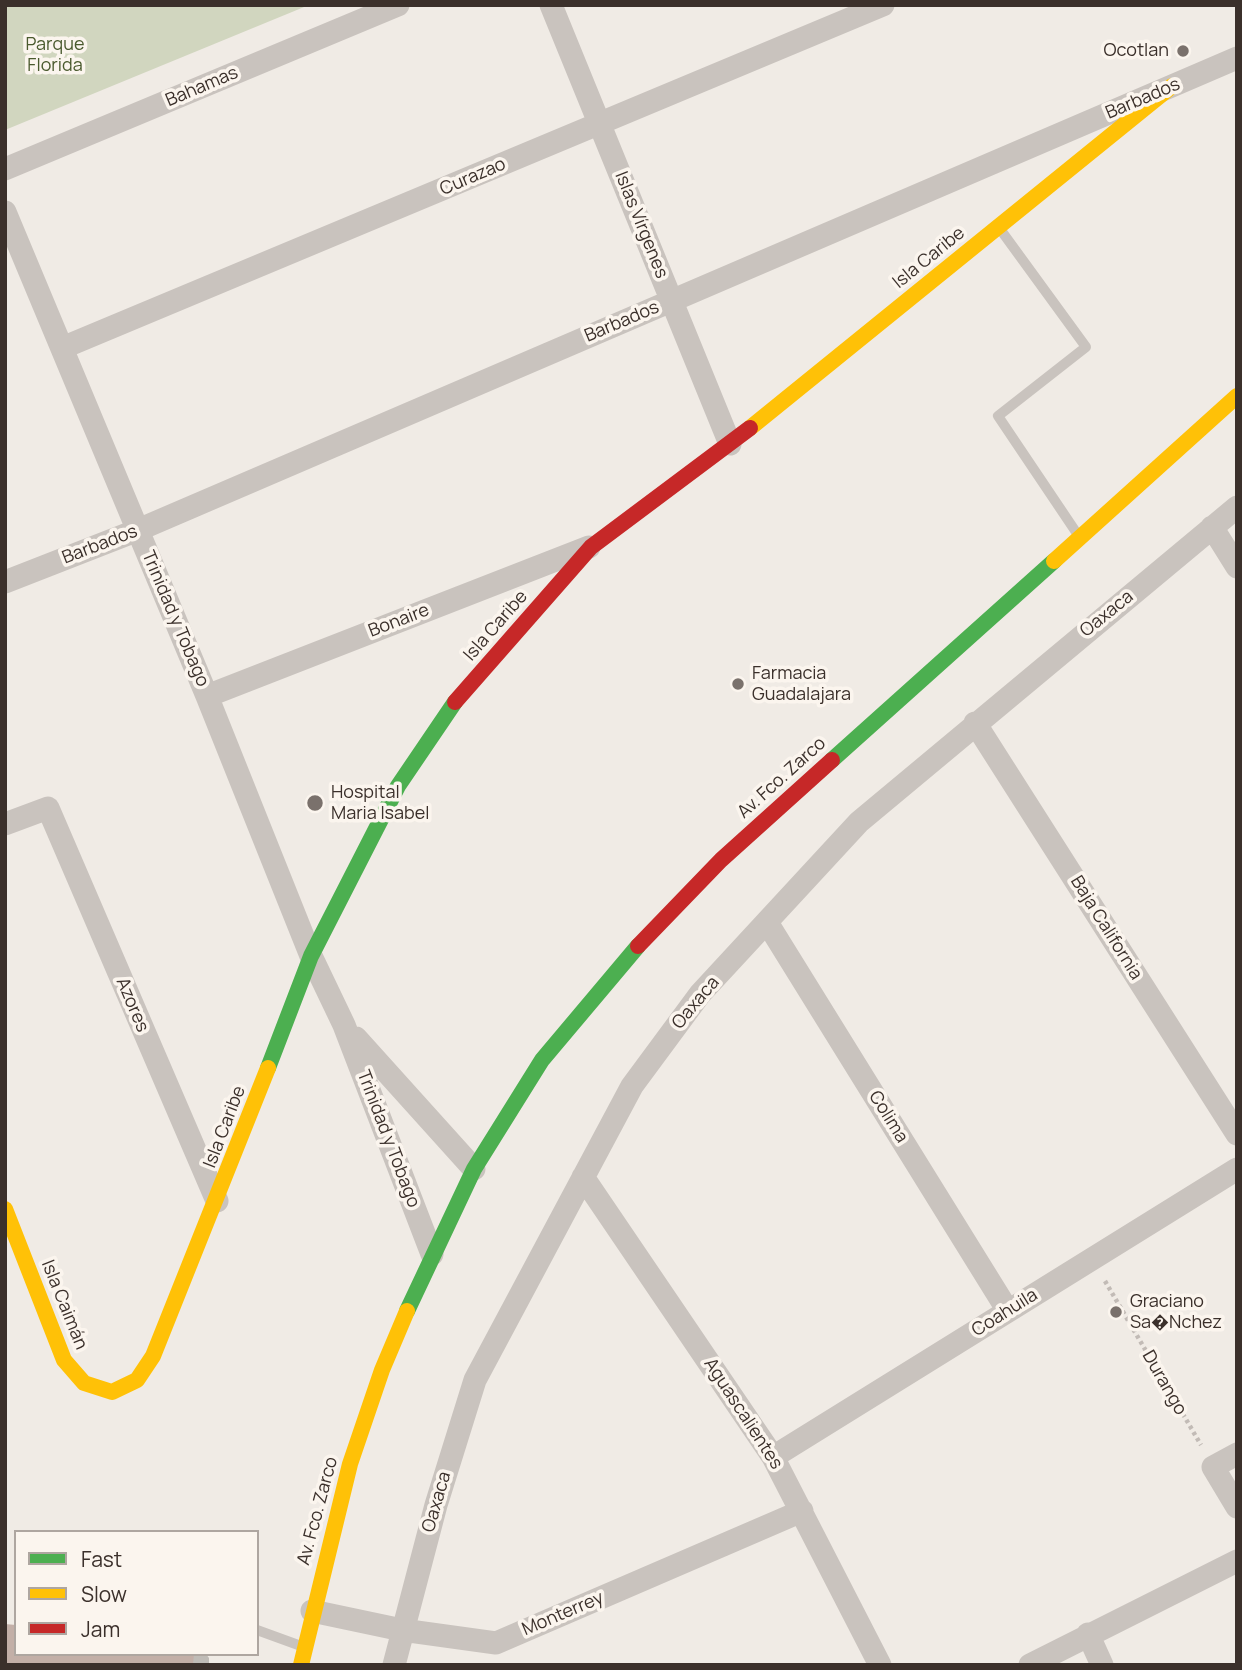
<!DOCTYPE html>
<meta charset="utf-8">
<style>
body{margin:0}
#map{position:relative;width:1242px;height:1670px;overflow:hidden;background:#f0ebe5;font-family:Manrope,sans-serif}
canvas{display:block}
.frame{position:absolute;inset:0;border:7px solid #3b302b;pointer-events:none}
.legend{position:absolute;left:14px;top:1530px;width:245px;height:126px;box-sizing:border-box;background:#fbf5ee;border:2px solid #aea6a0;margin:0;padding:9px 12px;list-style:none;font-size:21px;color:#3b302b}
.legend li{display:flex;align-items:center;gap:14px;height:35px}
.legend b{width:35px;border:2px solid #aea6a0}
</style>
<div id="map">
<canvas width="1242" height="1670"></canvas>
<div class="frame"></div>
<ul class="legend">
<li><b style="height:9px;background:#4caf50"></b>Fast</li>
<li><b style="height:9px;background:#ffc107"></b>Slow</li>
<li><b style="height:9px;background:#c62828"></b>Jam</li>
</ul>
</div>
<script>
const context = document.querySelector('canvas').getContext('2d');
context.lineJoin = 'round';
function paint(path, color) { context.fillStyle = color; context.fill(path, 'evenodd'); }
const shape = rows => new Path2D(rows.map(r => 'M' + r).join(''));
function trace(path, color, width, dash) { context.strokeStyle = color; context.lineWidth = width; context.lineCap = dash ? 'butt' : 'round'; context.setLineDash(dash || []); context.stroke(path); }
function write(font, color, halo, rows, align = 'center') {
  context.font = font + ' Manrope,sans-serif'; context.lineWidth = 7; context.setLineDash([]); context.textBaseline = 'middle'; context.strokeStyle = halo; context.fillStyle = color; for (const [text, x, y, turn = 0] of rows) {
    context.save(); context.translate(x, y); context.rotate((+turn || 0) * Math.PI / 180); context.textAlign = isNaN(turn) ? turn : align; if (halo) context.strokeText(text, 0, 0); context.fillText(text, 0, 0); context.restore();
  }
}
const green = shape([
 [5,5,309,5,5,130]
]);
const shadow = shape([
 [16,1654,206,1654,209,1658,209,1665,5,1665]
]);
const building = shape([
 [5,1624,16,1625,16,1654,194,1654,193,1665,5,1665]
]);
const path = shape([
 [1105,1281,1201,1445]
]);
const lane = shape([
 [1000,229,1086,347,998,416,1078,535],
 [257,1630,301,1646]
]);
const street = shape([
 [551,5,730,444],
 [5,169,398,5],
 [5,212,207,696,311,956,344,1025,432,1254],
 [62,348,883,5],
 [1212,527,1237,567],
 [5,582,138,530,1237,58],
 [207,696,589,547],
 [975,723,1237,1134],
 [5,824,48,808,217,1201],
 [768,924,1008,1311],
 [356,1038,474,1169],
 [583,1177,773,1457,880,1665],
 [1237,1454,1213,1467,1237,1507],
 [773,1457,1237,1169],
 [312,1611,402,1630,496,1643,802,1511],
 [1088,1634,1102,1665],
 [394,1665,436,1505,475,1380,632,1086,700,994,859,822,1237,507],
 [1030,1665,1237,1561]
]);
const fast = shape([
 [832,760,1054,561],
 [268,1068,311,956,398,786,455,702],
 [407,1311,474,1169,542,1060,638,946]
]);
const slow = shape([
 [750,428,1172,86],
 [1054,561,1237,396],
 [5,1209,64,1360,84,1383,112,1392,137,1380,153,1356,268,1068],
 [301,1665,350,1464,382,1370,407,1311]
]);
const jam = shape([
 [455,702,591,547,750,428],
 [638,946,721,860,832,760]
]);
const markers = [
 [1183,51,7,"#7a716c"],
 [738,684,7,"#7a716c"],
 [315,803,9,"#7a716c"],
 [1116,1312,7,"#7a716c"]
];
const parkNames = [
 ["Parque",55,45],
 ["Florida",55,66]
];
const poiNames = [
 ["Ocotlan",1169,51,"right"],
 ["Farmacia",752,674],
 ["Guadalajara",752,695],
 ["Hospital",331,793],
 ["Maria Isabel",331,814],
 ["Graciano",1130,1302],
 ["Sa�Nchez",1130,1323]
];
const streetNames = [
 ["Bahamas",202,87,-23],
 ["Barbados",1143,99,-23],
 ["Curazao",473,177,-23],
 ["Islas Vírgenes",641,225,68],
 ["Isla Caribe",929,258,-39],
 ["Barbados",622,322,-23],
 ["Barbados",100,545,-21],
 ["Oaxaca",1107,614,-39],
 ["Trinidad y Tobago",175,619,67],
 ["Bonaire",399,621,-21],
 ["Isla Caribe",496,626,-49],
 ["Av. Fco. Zarco",782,778,-42],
 ["Baja California",1106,928,58],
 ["Oaxaca",696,1003,-50],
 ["Azores",132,1005,67],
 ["Colima",888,1117,58],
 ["Isla Caribe",225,1127,-69],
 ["Trinidad y Tobago",388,1139,69],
 ["Isla Caimán",64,1305,68],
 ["Coahuila",1005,1313,-32],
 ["Durango",1164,1383,60],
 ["Aguascalientes",743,1414,57],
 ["Oaxaca",437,1502,-74],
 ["Av. Fco. Zarco",318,1511,-75],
 ["Monterrey",563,1614,-23]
];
paint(green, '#d1d6bf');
paint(shadow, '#0003');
paint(building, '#c3afa7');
trace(path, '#c2bbb6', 4.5, [3.5, 3.5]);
trace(lane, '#c9c3be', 10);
trace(street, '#c9c3be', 23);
trace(fast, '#4caf50', 16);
trace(slow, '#ffc107', 16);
trace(jam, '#c62828', 16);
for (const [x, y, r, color] of markers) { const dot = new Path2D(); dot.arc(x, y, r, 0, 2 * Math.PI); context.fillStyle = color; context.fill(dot); trace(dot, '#fbf5ee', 2.5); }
write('18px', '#4a5a2e', '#fbf5ee', parkNames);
write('18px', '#3b302b', '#fbf5ee', poiNames, 'left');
write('18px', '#3b302b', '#fbf5ee', streetNames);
</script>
